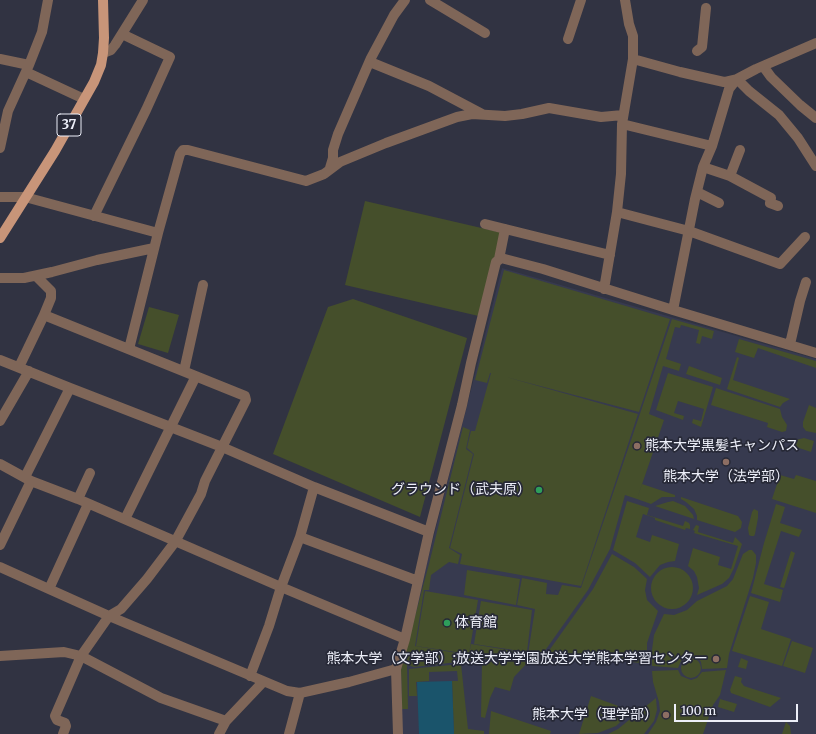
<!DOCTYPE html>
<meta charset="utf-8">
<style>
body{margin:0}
#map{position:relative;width:816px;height:734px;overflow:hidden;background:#313342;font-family:Merriweather,serif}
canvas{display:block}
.scale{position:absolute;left:674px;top:704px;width:124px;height:18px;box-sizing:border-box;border:2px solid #edeff9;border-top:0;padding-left:5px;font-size:12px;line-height:14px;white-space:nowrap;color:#edeff9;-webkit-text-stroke:3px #272937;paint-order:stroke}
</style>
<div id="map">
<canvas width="816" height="734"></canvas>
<div class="scale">100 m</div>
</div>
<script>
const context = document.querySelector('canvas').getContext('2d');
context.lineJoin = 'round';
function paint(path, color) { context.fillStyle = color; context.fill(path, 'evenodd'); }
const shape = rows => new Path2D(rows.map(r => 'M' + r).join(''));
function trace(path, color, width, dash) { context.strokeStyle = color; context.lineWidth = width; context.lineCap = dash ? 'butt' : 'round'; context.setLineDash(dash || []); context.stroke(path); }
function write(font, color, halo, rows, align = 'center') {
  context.font = font + ' Merriweather,"Noto Sans JP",serif'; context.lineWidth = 3.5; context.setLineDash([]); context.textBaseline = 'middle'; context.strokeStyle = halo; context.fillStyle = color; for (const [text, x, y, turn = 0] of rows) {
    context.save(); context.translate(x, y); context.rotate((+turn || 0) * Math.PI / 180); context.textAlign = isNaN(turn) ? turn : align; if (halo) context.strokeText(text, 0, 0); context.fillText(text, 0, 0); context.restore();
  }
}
const built = shape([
 [502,268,816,359,816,734,402,734,400,669]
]);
const green = shape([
 [365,201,503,233,483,317,345,285],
 [504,270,670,319,639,412,506,377,638,414,581,586,460,564,462,554,450,548,474,454,467,448,469,439,471,431,475,431,491,373,490,373,487,383,475,380],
 [353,299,467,338,420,517,273,454,328,307],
 [149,307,179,315,168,353,138,344],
 [672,319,714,331,712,339,702,336,700,344,696,343,699,330,681,325,680,328,675,327,666,359,681,364,679,371,663,366,649,414,664,420,637,499,625,495,610,549,588,590,544,652,528,654,535,609,517,605,522,578,547,583,546,594,558,595,562,585,581,588],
 [739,339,816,361,816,368,758,348,754,358,735,352],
 [737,357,739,358,733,380,790,399,783,403,780,407,727,389],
 [689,366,722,378,720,385,686,374],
 [668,373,713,387,701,427,692,423,693,419,701,421,704,409,678,401,674,413,684,416,683,420,656,410],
 [716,388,780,409,782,417,787,425,786,431,782,432,767,427,768,423,711,405],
 [809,405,816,408,816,433,806,431,803,427,803,422],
 [463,427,470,430,466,449,473,454,449,548,460,555,458,564,449,562,431,575,429,590,424,590,415,646,469,655,471,644,527,653,527,654,414,667,407,665,408,709,402,709,401,669,429,564],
 [804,438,814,441,811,452,793,446,796,440],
 [780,475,794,479,796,475,816,481,816,513,772,499],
 [642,484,675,495,675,497,662,497,651,504,637,499],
 [681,497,738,516,742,522,741,528,735,532,697,520,697,516,694,509,686,502,681,499],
 [627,501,649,508,647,515,683,526,685,521,689,523,690,525,690,529,686,528,685,530,655,520,655,518,643,514,636,537,650,542,652,535,679,544,675,561,668,562,660,565,650,577,635,563,613,550],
 [673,501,685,506,693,515,694,519,655,506,668,502],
 [776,504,785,507,780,523,802,530,799,537,781,531,764,584,783,590,780,602,751,593,764,543],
 [754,509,758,511,758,518,755,534,754,536,751,536,749,535,748,528,752,512],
 [696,525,699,526,698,532,733,543,735,537,742,544,734,568,729,578,722,584,697,595,699,588,697,577,694,571,688,566,693,548,720,557,718,565,731,569,738,546,694,533,695,531,693,530],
 [749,550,752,550,756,555,756,563,753,578,729,654,727,668,702,669,701,662,699,659,694,656,689,656,682,659,678,668,652,666,652,650,654,635,664,614,674,615,687,610,697,601,727,586,733,579,743,554],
 [791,551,795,553,784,588,780,587],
 [612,554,634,567,647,579,645,590,647,600,658,611,647,643,647,664,565,653,548,652,593,589],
 '651 588a21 21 0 1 1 42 0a21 21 0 1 1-42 0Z',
 [467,570,520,579,516,605,464,595],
 [425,591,478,600,469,654,416,646],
 [750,596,769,602,761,629,791,639,782,666,732,651],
 [481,601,532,610,527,652,474,644],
 [792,641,813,648,805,673,783,666],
 [544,657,530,660,514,677,510,691,495,687,490,698,485,718,481,717,482,662],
 [741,658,748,661,746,669,738,667],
 '681 668a10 10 0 1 1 20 0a10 10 0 1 1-20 0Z',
 [461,664,468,729,484,731,484,734,454,734,452,681,458,681,457,671,429,672,429,681,416,682,417,696,409,696,409,669],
 [678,670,681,676,691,680,697,678,702,672,726,670,720,695,713,705,703,734,648,734,656,722,660,711,659,702,653,682,652,671],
 [735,676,742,678,741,682,744,686,781,698,770,707,731,693,730,690],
 [591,696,632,711,616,726,598,733,579,734],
 [656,698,657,710,654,721,644,734,608,734,618,729],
 [720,699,737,704,734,712,718,707],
 [491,711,551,731,550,734,489,734],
 [786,722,790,726,791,734,782,734]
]);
const water = shape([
 [452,681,454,734,419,734,417,682]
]);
const minor = shape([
 [430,0,485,33],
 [568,39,581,0],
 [697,51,702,47,706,8],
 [103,53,111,50,115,45,143,0],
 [0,59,29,65],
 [633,59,680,72,724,82,737,79,756,69,816,43],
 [370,62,429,86,482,114],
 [763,66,771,77,800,105,816,118],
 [26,72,84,99],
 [737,79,749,91,779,115,798,138,816,166],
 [622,124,712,146],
 [0,148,8,111,29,65,42,32,48,0],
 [703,167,730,176,771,198,770,203,778,206],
 [330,168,333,158,333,150,338,134,371,58,394,15,405,0],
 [730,176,740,150],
 [697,192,719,203],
 [0,197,25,197,158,233],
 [617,212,689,231,780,264,805,237],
 [94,216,146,110,170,57,122,34],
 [485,224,610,255],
 [499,259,505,229],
 [0,278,24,278,52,272,97,260,154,248],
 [604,289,617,212,621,174,622,124,633,59,633,36,629,24,625,0],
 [673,310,695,199,703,167,712,146,729,89,737,79],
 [44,315,245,396,246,400,205,481,201,494,175,542,147,579,121,609,109,616,81,656,55,716,57,720,65,723,66,726,63,734],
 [790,344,800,301,806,282],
 [129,349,158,233,180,154,183,150,188,150,306,181,324,174,340,162,386,143,457,117,472,114,505,116,522,114,549,108,601,117,623,115],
 [0,360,70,388,222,447,314,487,429,532],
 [19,367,44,315,51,298,51,291,36,276],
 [184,371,203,285],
 [0,421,29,371],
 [0,464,31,481,78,499,281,587,405,639],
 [25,477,70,388],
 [78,499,90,473],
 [125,519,196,376],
 [300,537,418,581],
 [0,545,31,481],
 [0,567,109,616,287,691,300,693,349,682,396,669],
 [49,589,88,504],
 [0,656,64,652,81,656,161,698,226,721],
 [250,676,269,626,281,587,300,537,314,487],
 [219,734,226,721,263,682],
 [289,734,300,693],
 [398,734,396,669,405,639,429,532,462,405,471,363,496,262,501,258,543,269,673,310,816,353]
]);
const major = shape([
 [0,238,55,151,94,82,101,65,103,53,104,38,103,0]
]);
const markers = [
 [637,446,4,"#8d6e63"],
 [726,462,4,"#8d6e63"],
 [539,490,4,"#2e9e5b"],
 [447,623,4,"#2e9e5b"],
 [716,659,4,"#8d6e63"],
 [666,715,4,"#8d6e63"]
];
const shields = [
 [69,125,24]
];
const shieldNames = [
 ["37",69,125]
];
const poiNames = [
 ["熊本大学黒髪キャンパス",645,446,"left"],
 ["熊本大学（法学部）",726,477,"center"],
 ["グラウンド（武夫原）",531,490],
 ["体育館",455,623,"left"],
 ["熊本大学（文学部）;放送大学学園放送大学熊本学習センター",708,659],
 ["熊本大学（理学部）",658,715]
];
paint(built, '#373a4f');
paint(green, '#454f2b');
paint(water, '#1a546b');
trace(minor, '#7f6658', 10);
trace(major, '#c89579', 10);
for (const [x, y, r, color] of markers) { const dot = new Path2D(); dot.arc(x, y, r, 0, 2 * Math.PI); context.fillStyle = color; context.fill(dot); trace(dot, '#272937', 1.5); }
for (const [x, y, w] of shields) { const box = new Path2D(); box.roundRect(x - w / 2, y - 11, w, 22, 3); context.fillStyle = '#272937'; context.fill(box); trace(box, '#edeff9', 1); }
write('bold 13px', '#edeff9', null, shieldNames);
write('14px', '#edeff9', '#272937', poiNames, 'right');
</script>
